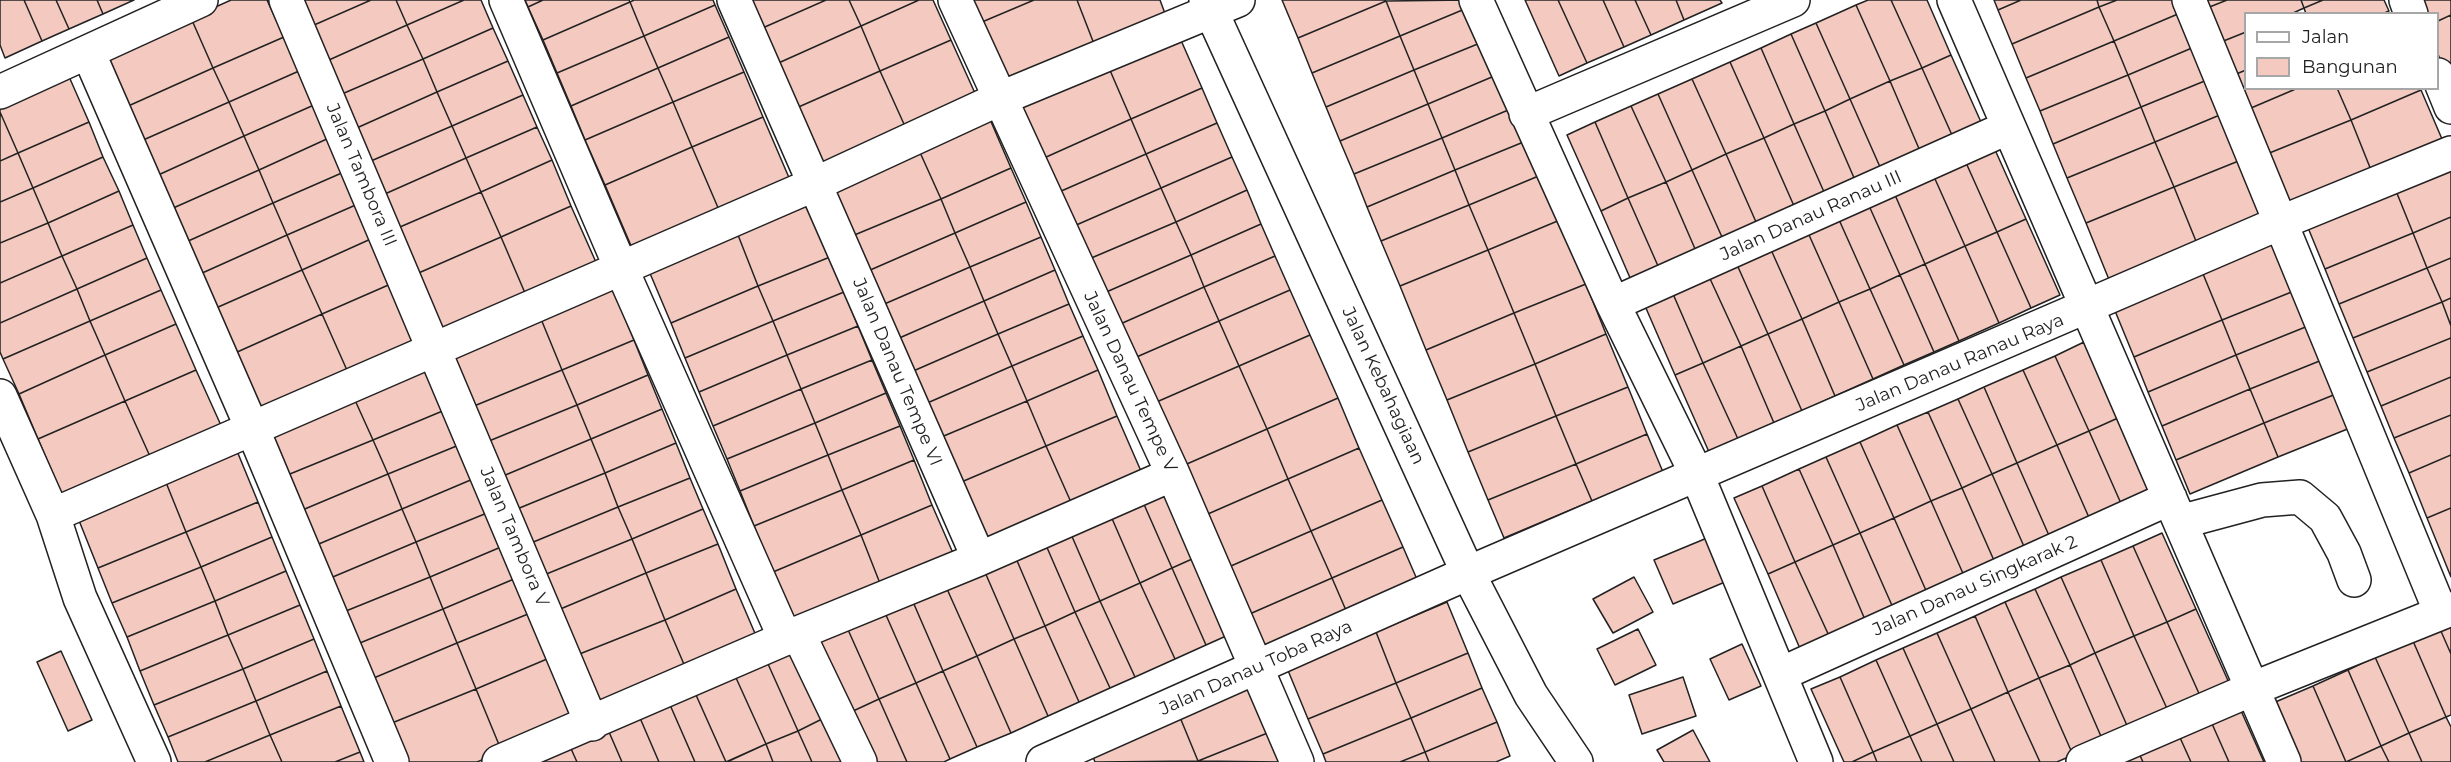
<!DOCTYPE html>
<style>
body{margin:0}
#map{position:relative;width:2451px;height:762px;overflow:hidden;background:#fff;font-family:Montserrat,sans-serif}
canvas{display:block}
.legend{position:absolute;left:2244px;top:12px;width:195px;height:78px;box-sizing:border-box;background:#fff;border:2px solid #a7a7a7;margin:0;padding:8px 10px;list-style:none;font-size:18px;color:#222}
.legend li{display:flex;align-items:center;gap:12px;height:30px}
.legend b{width:30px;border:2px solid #a7a7a7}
</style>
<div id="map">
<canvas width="2451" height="762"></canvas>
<ul class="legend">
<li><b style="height:8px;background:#fff"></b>Jalan</li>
<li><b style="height:16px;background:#f3c9c0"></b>Bangunan</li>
</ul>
</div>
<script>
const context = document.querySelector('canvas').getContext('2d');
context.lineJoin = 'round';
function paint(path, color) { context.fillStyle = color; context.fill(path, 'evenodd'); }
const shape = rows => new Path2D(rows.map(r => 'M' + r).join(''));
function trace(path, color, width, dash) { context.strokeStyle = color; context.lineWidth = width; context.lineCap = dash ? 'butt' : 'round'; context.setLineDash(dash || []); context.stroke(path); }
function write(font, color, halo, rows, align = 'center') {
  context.font = font + ' Montserrat,sans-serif'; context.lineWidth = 4.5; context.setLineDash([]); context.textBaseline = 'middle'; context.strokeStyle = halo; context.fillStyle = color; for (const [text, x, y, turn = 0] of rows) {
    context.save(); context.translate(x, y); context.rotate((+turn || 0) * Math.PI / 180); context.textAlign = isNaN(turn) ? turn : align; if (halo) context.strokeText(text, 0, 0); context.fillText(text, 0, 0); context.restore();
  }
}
const building = shape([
 [0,0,24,0,42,41,5,58,0,45,0,0],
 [24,0,56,0,69,29,42,41,24,0],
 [56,0,97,0,103,14,69,29,56,0],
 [97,0,134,0,103,14,97,0],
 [231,0,267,0,284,37,213,68,191,18,231,0],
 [292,0,371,0,305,29,292,0],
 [371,0,396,0,407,25,320,64,305,29,371,0],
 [396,0,464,0,407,25,396,0],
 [464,0,481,0,493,28,423,59,407,25,464,0],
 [525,0,543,0,528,7,525,0],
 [543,0,629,0,630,2,543,40,528,7,543,0],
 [634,0,713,0,715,5,644,36,630,2,634,0],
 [745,0,826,0,758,30,745,0],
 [826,0,849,0,861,26,774,65,758,30,826,0],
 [849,0,919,0,861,26,849,0],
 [919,0,933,0,951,40,880,71,861,26,919,0],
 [973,0,1034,0,982,22,973,0],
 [1034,0,1077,0,1096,49,1008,85,982,22,1034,0],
 [1077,0,1160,0,1167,19,1096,49,1077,0],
 [1282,0,1385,0,1386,1,1298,38,1282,0],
 [1469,0,1472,6,1400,36,1386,1,1469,0],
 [1525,0,1558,0,1587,63,1559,76,1525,0],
 [1558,0,1603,0,1624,47,1587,63,1558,0],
 [1603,0,1635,0,1651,35,1624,47,1603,0],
 [1635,0,1676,0,1684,20,1651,35,1635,0],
 [1676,0,1720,0,1722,3,1684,20,1676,0],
 [1868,0,1891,0,1922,68,1890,81,1856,5,1868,0],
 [1891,0,1927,0,1951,55,1922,68,1891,0],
 [1994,0,2021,0,1998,10,1994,0],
 [2021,0,2097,0,2099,7,2012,44,1998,10,2021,0],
 [2097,0,2117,0,2099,7,2097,0],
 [2117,0,2180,0,2185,11,2114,41,2099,7,2117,0],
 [2198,0,2227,0,2202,10,2198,0],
 [2227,0,2301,0,2304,8,2291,14,2246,14,2246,32,2216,44,2202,10,2227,0],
 [2301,0,2323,0,2304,8,2301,0],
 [2323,0,2384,0,2389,11,2382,14,2306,14,2304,8,2323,0],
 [2415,0,2451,0,2451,15,2438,21,2438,14,2421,14,2415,0],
 [1386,1,1400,36,1312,73,1298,38,1386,1],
 [630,2,644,36,557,73,543,40,630,2],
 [715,5,729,37,658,68,644,36,715,5],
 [1856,5,1890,81,1850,99,1816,23,1856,5],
 [1472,6,1485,41,1414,70,1400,36,1472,6],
 [2099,7,2114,41,2026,78,2012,44,2099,7],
 [2185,11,2199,45,2128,75,2114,41,2185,11],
 [2451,15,2451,69,2444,71,2438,54,2438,21,2451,15],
 [191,18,213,68,126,107,104,56,191,18],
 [1816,23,1850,99,1825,111,1791,34,1816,23],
 [407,25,423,59,335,97,320,64,407,25],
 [861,26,880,71,794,109,774,65,861,26],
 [493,28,508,61,437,92,423,59,493,28],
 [2246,32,2246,70,2229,77,2216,44,2246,32],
 [1791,34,1825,111,1794,124,1761,48,1791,34],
 [644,36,658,68,571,106,557,73,644,36],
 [1400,36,1414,70,1326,107,1312,73,1400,36],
 [284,37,299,71,229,102,213,68,284,37],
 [729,37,744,72,673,102,658,68,729,37],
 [1180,38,1202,88,1131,119,1109,68,1180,38],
 [951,40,979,102,908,133,880,71,951,40],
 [1485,41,1499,74,1428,104,1414,70,1485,41],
 [2114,41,2128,75,2040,111,2026,78,2114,41],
 [2199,45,2212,78,2141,107,2128,75,2199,45],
 [1761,48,1794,124,1764,138,1730,62,1761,48],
 [1951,55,1985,131,1956,144,1922,68,1951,55],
 [423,59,437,92,350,131,335,97,423,59],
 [508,61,523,95,452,126,437,92,508,61],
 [1730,62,1764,138,1726,154,1692,79,1730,62],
 [213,68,229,102,141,141,126,107,213,68],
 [658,68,673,102,585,140,571,106,658,68],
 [1109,68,1131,119,1044,158,1022,107,1109,68],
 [1922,68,1956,144,1923,158,1890,81,1922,68],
 [1414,70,1428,104,1340,141,1326,107,1414,70],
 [2246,70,2246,88,2298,88,2244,111,2229,77,2246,70],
 [299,71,314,105,244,136,229,102,299,71],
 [880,71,908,133,821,172,794,109,880,71],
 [67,72,89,122,18,153,0,112,0,101,67,72],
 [744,72,763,117,692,147,673,102,744,72],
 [1499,74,1513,108,1442,138,1428,104,1499,74],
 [2128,75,2141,107,2053,144,2040,111,2128,75],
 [2212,78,2227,112,2155,142,2141,107,2212,78],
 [1692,79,1726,154,1692,170,1658,94,1692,79],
 [1890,81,1923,158,1884,176,1850,99,1890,81],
 [1202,88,1217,123,1146,154,1131,119,1202,88],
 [2298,88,2337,88,2351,120,2262,156,2244,111,2298,88],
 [2337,88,2421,88,2421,90,2351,120,2337,88],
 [2421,90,2445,146,2373,175,2351,120,2421,90],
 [437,92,452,126,364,164,350,131,437,92],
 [1658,94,1692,170,1666,182,1631,106,1658,94],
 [523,95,537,127,466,158,452,126,523,95],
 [1850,99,1884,176,1858,187,1825,111,1850,99],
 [229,102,244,136,156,176,141,141,229,102],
 [673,102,692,147,605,185,585,140,673,102],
 [1428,104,1442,138,1354,174,1340,141,1428,104],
 [314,105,329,138,259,170,244,136,314,105],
 [1631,106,1666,182,1628,198,1595,122,1631,106],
 [2141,107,2155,142,2067,178,2053,144,2141,107],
 [1513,108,1526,141,1455,170,1442,138,1513,108],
 [1825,111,1858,187,1828,201,1794,124,1825,111],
 [0,112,18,153,0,161,0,112],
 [2227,112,2246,158,2174,187,2155,142,2227,112],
 [763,117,790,180,719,210,692,147,763,117],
 [989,117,1011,168,941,199,918,148,989,117],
 [1131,119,1146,154,1059,192,1044,158,1131,119],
 [2351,120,2373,175,2285,212,2262,156,2351,120],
 [89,122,103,157,33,188,18,153,89,122],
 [1595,122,1628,198,1601,211,1567,135,1595,122],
 [1217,123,1232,157,1161,188,1146,154,1217,123],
 [1794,124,1828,201,1798,215,1764,138,1794,124],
 [452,126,466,158,378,197,364,164,452,126],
 [537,127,552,160,481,192,466,158,537,127],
 [244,136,259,170,171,209,156,176,244,136],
 [329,138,344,172,273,203,259,170,329,138],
 [1442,138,1455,170,1367,207,1354,174,1442,138],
 [1764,138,1798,215,1760,231,1726,154,1764,138],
 [1526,141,1541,175,1469,205,1455,170,1526,141],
 [2155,142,2174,187,2086,223,2067,178,2155,142],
 [1992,143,2026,219,1997,232,1963,156,1992,143],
 [692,147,719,210,632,248,605,185,692,147],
 [918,148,941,199,852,236,831,185,918,148],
 [18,153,33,188,0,202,0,161,18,153],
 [1146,154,1161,188,1074,226,1059,192,1146,154],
 [1726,154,1760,231,1726,246,1692,170,1726,154],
 [1963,156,1997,232,1965,246,1931,170,1963,156],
 [103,157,119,191,48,223,33,188,103,157],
 [1232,157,1247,190,1176,222,1161,188,1232,157],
 [2451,157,2451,217,2413,233,2392,181,2451,157],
 [466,158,481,192,393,230,378,197,466,158],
 [2246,158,2271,221,2200,251,2174,187,2246,158],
 [552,160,571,206,501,237,481,192,552,160],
 [1011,168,1026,202,955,233,941,199,1011,168],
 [259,170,273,203,186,242,171,209,259,170],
 [1455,170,1469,205,1381,241,1367,207,1455,170],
 [1692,170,1726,246,1699,258,1666,182,1692,170],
 [1931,170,1965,246,1925,264,1892,188,1931,170],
 [344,172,358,204,287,235,273,203,344,172],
 [1541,175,1560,220,1488,250,1469,205,1541,175],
 [2392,181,2413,233,2325,269,2304,218,2392,181],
 [1666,182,1699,258,1662,275,1628,198,1666,182],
 [2174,187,2200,251,2112,287,2086,223,2174,187],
 [33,188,48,223,0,243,0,202,33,188],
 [1161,188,1176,222,1089,259,1074,226,1161,188],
 [1892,188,1925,264,1900,275,1866,199,1892,188],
 [1247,190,1261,224,1191,255,1176,222,1247,190],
 [119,191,133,225,62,256,48,223,119,191],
 [481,192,501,237,414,275,393,230,481,192],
 [1628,198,1662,275,1634,287,1601,211,1628,198],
 [941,199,955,233,868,271,852,236,941,199],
 [1866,199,1900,275,1870,289,1836,213,1866,199],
 [1026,202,1041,237,970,267,955,233,1026,202],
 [273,203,287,235,200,274,186,242,273,203],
 [358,204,373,238,302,270,287,235,358,204],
 [809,205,830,257,758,286,738,235,809,205],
 [1469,205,1488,250,1400,286,1381,241,1469,205],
 [571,206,599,269,528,300,501,237,571,206],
 [1836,213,1870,289,1839,302,1805,226,1836,213],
 [2451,217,2451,258,2427,268,2413,233,2451,217],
 [2026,219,2060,295,2031,308,1997,232,2026,219],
 [1560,220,1586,284,1514,313,1488,250,1560,220],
 [1176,222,1191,255,1104,293,1089,259,1176,222],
 [48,223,62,256,0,283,0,243,48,223],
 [1261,224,1275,256,1204,287,1191,255,1261,224],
 [133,225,147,258,77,289,62,256,133,225],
 [1805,226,1839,302,1802,319,1768,243,1805,226],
 [1997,232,2031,308,1999,323,1965,246,1997,232],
 [955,233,970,267,882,305,868,271,955,233],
 [2413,233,2427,268,2339,304,2325,269,2413,233],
 [287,235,302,270,216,308,200,274,287,235],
 [738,235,758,286,671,323,649,271,738,235],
 [501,237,528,300,441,338,414,275,501,237],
 [1041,237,1055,270,984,301,970,267,1041,237],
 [373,238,393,283,322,314,302,270,373,238],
 [2272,240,2294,291,2222,320,2201,269,2272,240],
 [1768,243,1802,319,1768,334,1734,258,1768,243],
 [1965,246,1999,323,1959,341,1925,264,1965,246],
 [1488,250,1514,313,1426,350,1400,286,1488,250],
 [1191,255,1204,287,1118,325,1104,293,1191,255],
 [62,256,77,289,0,323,0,283,62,256],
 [1275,256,1290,290,1219,321,1204,287,1275,256],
 [830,257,844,292,773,321,758,286,830,257],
 [147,258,161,290,90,321,77,289,147,258],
 [1734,258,1768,334,1741,346,1706,270,1734,258],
 [2451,258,2451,298,2442,302,2427,268,2451,258],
 [1925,264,1959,341,1934,352,1900,275,1925,264],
 [970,267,984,301,897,339,882,305,970,267],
 [2427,268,2442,302,2353,338,2339,304,2427,268],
 [2201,269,2222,320,2134,357,2113,306,2201,269],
 [302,270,322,314,235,353,216,308,302,270],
 [1055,270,1069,304,998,334,984,301,1055,270],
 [1706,270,1741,346,1703,363,1670,287,1706,270],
 [1900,275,1934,352,1904,365,1870,289,1900,275],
 [393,283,421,345,350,377,322,314,393,283],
 [1586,284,1606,334,1535,364,1514,313,1586,284],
 [758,286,773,321,685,358,671,323,758,286],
 [1204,287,1219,321,1132,359,1118,325,1204,287],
 [1670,287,1703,363,1675,375,1642,299,1670,287],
 [77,289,90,321,3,359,0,352,0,323,77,289],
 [613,289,634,340,562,370,541,319,613,289],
 [1870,289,1904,365,1873,379,1839,302,1870,289],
 [161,290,176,324,105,355,90,321,161,290],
 [1290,290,1310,335,1239,366,1219,321,1290,290],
 [2294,291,2308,326,2236,355,2222,320,2294,291],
 [844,292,858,326,787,355,773,321,844,292],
 [2451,298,2451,326,2442,302,2451,298],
 [984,301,998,334,911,372,897,339,984,301],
 [1839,302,1873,379,1835,396,1802,319,1839,302],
 [2442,302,2451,326,2451,338,2367,372,2353,338,2442,302],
 [1069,304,1083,336,1012,366,998,334,1069,304],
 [1514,313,1535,364,1447,400,1426,350,1514,313],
 [322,314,350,377,263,416,235,353,322,314],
 [541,319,562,370,474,406,453,356,541,319],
 [1802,319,1835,396,1802,411,1768,334,1802,319],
 [2222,320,2236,355,2148,392,2134,357,2222,320],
 [90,321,105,355,19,394,3,359,90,321],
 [773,321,787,355,699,392,685,358,773,321],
 [1219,321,1239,366,1152,404,1132,359,1219,321],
 [176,324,196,370,125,401,105,355,176,324],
 [858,326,872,360,801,389,787,355,858,326],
 [2308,326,2322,360,2250,389,2236,355,2308,326],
 [998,334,1012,366,925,404,911,372,998,334],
 [1606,334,1628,387,1556,416,1535,364,1606,334],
 [1768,334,1802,411,1774,423,1741,346,1768,334],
 [1310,335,1338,398,1267,429,1239,366,1310,335],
 [1083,336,1098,370,1027,401,1012,366,1083,336],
 [2451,338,2451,377,2381,406,2367,372,2451,338],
 [634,340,648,375,577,405,562,370,634,340],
 [2084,342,2118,418,2089,431,2055,356,2084,342],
 [1741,346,1774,423,1738,439,1703,363,1741,346],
 [105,355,125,401,38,439,19,394,105,355],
 [787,355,801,389,713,426,699,392,787,355],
 [2236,355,2250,389,2162,426,2148,392,2236,355],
 [2055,356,2089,431,2057,445,2023,370,2055,356],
 [872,360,886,393,815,423,801,389,872,360],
 [2322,360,2336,394,2264,423,2250,389,2322,360],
 [1703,363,1738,439,1709,452,1675,375,1703,363],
 [1535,364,1556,416,1468,452,1447,400,1535,364],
 [1012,366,1027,401,939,438,925,404,1012,366],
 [1239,366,1267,429,1180,467,1152,404,1239,366],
 [429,367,445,410,373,440,354,398,429,367],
 [196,370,224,432,153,463,125,401,196,370],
 [562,370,577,405,489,441,474,406,562,370],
 [1098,370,1117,416,1046,446,1027,401,1098,370],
 [2023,370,2057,445,2017,463,1984,387,2023,370],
 [648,375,662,409,591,439,577,405,648,375],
 [2451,377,2451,415,2394,438,2381,406,2451,377],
 [1628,387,1647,434,1576,464,1556,416,1628,387],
 [1984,387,2017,463,1992,474,1958,399,1984,387],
 [801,389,815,423,727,459,713,426,801,389],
 [2250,389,2264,423,2176,460,2162,426,2250,389],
 [886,393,900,426,828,455,815,423,886,393],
 [2336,394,2350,428,2278,457,2264,423,2336,394],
 [354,398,373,440,285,476,268,433,354,398],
 [1338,398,1359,448,1288,479,1267,429,1338,398],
 [1958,399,1992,474,1962,488,1928,412,1958,399],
 [125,401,153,463,65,502,38,439,125,401],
 [1027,401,1046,446,959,483,939,438,1027,401],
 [577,405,591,439,503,476,489,441,577,405],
 [662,409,676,443,605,473,591,439,662,409],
 [445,410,459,445,388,474,373,440,445,410],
 [1928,412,1962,488,1931,501,1897,425,1928,412],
 [2451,415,2451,455,2409,473,2394,438,2451,415],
 [1117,416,1144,478,1074,509,1046,446,1117,416],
 [1556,416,1576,464,1488,500,1468,452,1556,416],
 [2118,418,2152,495,2123,508,2089,431,2118,418],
 [815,423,828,455,740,491,727,459,815,423],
 [2264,423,2278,457,2190,494,2176,460,2264,423],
 [1897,425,1931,501,1894,518,1860,442,1897,425],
 [900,426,914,460,842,490,828,455,900,426],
 [1267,429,1288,479,1201,517,1180,467,1267,429],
 [2089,431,2123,508,2091,522,2057,445,2089,431],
 [1647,434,1663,472,1592,501,1576,464,1647,434],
 [591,439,605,473,517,509,503,476,591,439],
 [373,440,388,474,300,511,285,476,373,440],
 [1860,442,1894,518,1860,533,1826,457,1860,442],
 [676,443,690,478,618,507,605,473,676,443],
 [459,445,473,479,402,509,388,474,459,445],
 [2057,445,2091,522,2051,540,2017,463,2057,445],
 [1046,446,1074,509,986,546,959,483,1046,446],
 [1359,448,1382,500,1311,531,1288,479,1359,448],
 [237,451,258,502,186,532,165,480,237,451],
 [828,455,842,490,754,526,740,491,828,455],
 [2451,455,2451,508,2427,518,2409,473,2451,455],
 [1826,457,1860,533,1833,545,1799,469,1826,457],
 [914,460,932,505,861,535,842,490,914,460],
 [2017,463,2051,540,2026,551,1992,474,2017,463],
 [1576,464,1592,501,1504,538,1488,500,1576,464],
 [1799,469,1833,545,1795,562,1762,486,1799,469],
 [605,473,618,507,531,543,517,509,605,473],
 [388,474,402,509,314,546,300,511,388,474],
 [1992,474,2026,551,1996,565,1962,488,1992,474],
 [690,478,703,509,632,539,618,507,690,478],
 [473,479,487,513,416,542,402,509,473,479],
 [1167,479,1201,555,1172,568,1139,493,1167,479],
 [1288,479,1311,531,1224,569,1201,517,1288,479],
 [165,480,186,532,98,568,78,518,165,480],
 [1762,486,1795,562,1768,574,1734,498,1762,486],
 [1962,488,1996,565,1965,578,1931,501,1962,488],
 [842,490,861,535,773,572,754,526,842,490],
 [1139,493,1172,568,1140,583,1107,507,1139,493],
 [1382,500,1403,547,1332,578,1311,531,1382,500],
 [1931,501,1965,578,1928,595,1894,518,1931,501],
 [258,502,272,537,201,567,186,532,258,502],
 [932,505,956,560,883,591,861,535,932,505],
 [618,507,632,539,544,575,531,543,618,507],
 [1107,507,1140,583,1100,601,1067,525,1107,507],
 [2451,508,2451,577,2427,518,2451,508],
 [402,509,416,542,328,579,314,546,402,509],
 [703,509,718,544,646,573,632,539,703,509],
 [487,513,501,547,430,577,416,542,487,513],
 [1894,518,1928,595,1894,610,1860,533,1894,518],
 [1067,525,1100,601,1075,612,1042,536,1067,525],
 [1311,531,1332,578,1245,616,1224,569,1311,531],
 [186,532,201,567,112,603,98,568,186,532],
 [1860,533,1894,610,1866,622,1833,545,1860,533],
 [2162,533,2196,609,2167,622,2133,546,2162,533],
 [861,535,883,591,796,627,773,572,861,535],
 [1042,536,1075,612,1045,626,1012,549,1042,536],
 [272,537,286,571,215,601,201,567,272,537],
 [1707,538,1725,582,1673,604,1654,560,1707,538],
 [632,539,646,573,558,610,544,575,632,539],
 [416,542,430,577,341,613,328,579,416,542],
 [718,544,736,589,665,620,646,573,718,544],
 [1833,545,1866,622,1830,638,1795,562,1833,545],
 [2133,546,2167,622,2134,636,2101,560,2133,546],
 [501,547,514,579,443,609,430,577,501,547],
 [1403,547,1419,584,1348,615,1332,578,1403,547],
 [1012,549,1045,626,1014,639,981,563,1012,549],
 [1201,555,1235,632,1206,645,1172,568,1201,555],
 [2101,560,2134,636,2095,653,2061,577,2101,560],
 [1795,562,1830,638,1801,651,1768,574,1795,562],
 [981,563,1014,639,977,656,943,580,981,563],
 [201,567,215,601,127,637,112,603,201,567],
 [1172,568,1206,645,1175,659,1140,583,1172,568],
 [286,571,300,605,228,635,215,601,286,571],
 [646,573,665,620,577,655,558,610,646,573],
 [430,577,443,609,355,645,341,613,430,577],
 [1634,577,1653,612,1613,633,1593,599,1634,577],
 [2061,577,2095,653,2070,665,2035,589,2061,577],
 [1332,578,1348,615,1261,653,1245,616,1332,578],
 [514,579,528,614,457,643,443,609,514,579],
 [943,580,977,656,943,671,910,595,943,580],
 [1140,583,1175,659,1135,677,1100,601,1140,583],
 [736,589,760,645,689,676,665,620,736,589],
 [2035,589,2070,665,2039,678,2005,602,2035,589],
 [910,595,943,671,916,683,882,606,910,595],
 [215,601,228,635,140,671,127,637,215,601],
 [1100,601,1135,677,1110,688,1075,612,1100,601],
 [1447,602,1468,653,1396,683,1376,632,1447,602],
 [2005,602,2039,678,2008,692,1975,616,2005,602],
 [300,605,314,639,243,669,228,635,300,605],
 [882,606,916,683,879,699,845,623,882,606],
 [443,609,457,643,369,680,355,645,443,609],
 [2196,609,2230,685,2201,698,2167,622,2196,609],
 [1075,612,1110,688,1079,702,1045,626,1075,612],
 [528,614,547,659,476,689,457,643,528,614],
 [1975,616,2008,692,1971,709,1937,633,1975,616],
 [665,620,689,676,601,714,577,655,665,620],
 [2167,622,2201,698,2169,713,2134,636,2167,622],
 [845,623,879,699,851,712,817,636,845,623],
 [2451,624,2451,654,2440,629,2451,624],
 [1045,626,1079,702,1048,716,1014,639,1045,626],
 [1638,629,1656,665,1615,685,1597,649,1638,629],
 [2440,629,2451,654,2451,715,2446,717,2413,641,2440,629],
 [1376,632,1396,683,1308,719,1287,668,1376,632],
 [1937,633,1971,709,1937,724,1903,648,1937,633],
 [228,635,243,669,154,705,140,671,228,635],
 [2134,636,2169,713,2129,730,2095,653,2134,636],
 [314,639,327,671,256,701,243,669,314,639],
 [1014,639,1048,716,1011,733,977,656,1014,639],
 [2413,641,2446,717,2409,733,2375,657,2413,641],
 [793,642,826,717,798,731,764,655,793,642],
 [457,643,476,689,387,725,369,680,457,643],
 [1742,644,1761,686,1729,700,1710,659,1742,644],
 [1903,648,1937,724,1910,736,1876,660,1903,648],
 [61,651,92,720,68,731,37,662,61,651],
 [1468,653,1482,688,1411,718,1396,683,1468,653],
 [2095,653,2129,730,2103,741,2070,665,2095,653],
 [764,655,798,731,766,744,732,669,764,655],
 [977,656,1011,733,977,747,943,671,977,656],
 [2375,657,2409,733,2381,746,2348,670,2375,657],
 [547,659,573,723,502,752,476,689,547,659],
 [1876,660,1910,736,1873,752,1840,677,1876,660],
 [2070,665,2103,741,2073,755,2039,678,2070,665],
 [243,669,256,701,168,737,154,705,243,669],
 [732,669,766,744,726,762,692,686,732,669],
 [2348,670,2381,746,2346,762,2313,686,2348,670],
 [327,671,341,706,270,735,256,701,327,671],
 [943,671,977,747,950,759,916,683,943,671],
 [1683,677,1696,716,1642,734,1629,695,1683,677],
 [1840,677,1873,752,1852,762,1844,762,1811,689,1840,677],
 [2039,678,2073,755,2057,762,2040,762,2008,692,2039,678],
 [1248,681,1270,732,1198,761,1177,710,1248,681],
 [916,683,950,759,944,762,907,762,879,699,916,683],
 [1396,683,1411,718,1323,754,1308,719,1396,683],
 [692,686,726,762,695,762,667,698,692,686],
 [2313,686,2346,762,2300,762,2273,703,2313,686],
 [1482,688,1497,722,1425,752,1411,718,1482,688],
 [476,689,502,752,477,762,403,762,387,725,476,689],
 [2008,692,2040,762,1995,762,1971,709,2008,692],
 [667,698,695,762,659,762,637,711,667,698],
 [879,699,907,762,873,762,851,712,879,699],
 [256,701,270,735,205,762,178,762,168,737,256,701],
 [2238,704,2264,762,2229,762,2209,717,2238,704],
 [341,706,360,752,335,762,282,762,270,735,341,706],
 [1971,709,1995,762,1954,762,1937,724,1971,709],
 [1177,710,1198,761,1095,762,1089,747,1177,710],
 [637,711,659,762,622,762,606,725,637,711],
 [826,717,846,762,812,762,798,731,826,717],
 [2209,717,2229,762,2191,762,2177,731,2209,717],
 [2446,717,2451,727,2451,762,2422,762,2409,733,2446,717],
 [1411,718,1425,752,1400,762,1326,762,1323,754,1411,718],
 [1497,722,1510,756,1496,762,1429,762,1425,752,1497,722],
 [1937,724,1954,762,1922,762,1910,736,1937,724],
 [606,725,622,762,577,762,568,742,606,725],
 [1693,730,1710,762,1664,762,1657,750,1693,730],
 [798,731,812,762,773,762,766,744,798,731],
 [2177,731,2191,762,2143,762,2137,749,2177,731],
 [1270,732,1282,762,1198,761,1270,732],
 [2409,733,2422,762,2389,762,2381,746,2409,733],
 [270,735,282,762,205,762,270,735],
 [1910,736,1922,762,1877,762,1873,752,1910,736],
 [568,742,577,762,537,762,568,742],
 [766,744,773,762,727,762,766,744],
 [2381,746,2389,762,2346,762,2381,746],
 [2137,749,2143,762,2112,762,2137,749],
 [360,752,364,762,335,762,360,752],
 [1425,752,1429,762,1400,762,1425,752],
 [1873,752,1877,762,1852,762,1873,752]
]);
const street = shape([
 [286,0,592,724],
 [506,0,621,268,785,638],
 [734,0,979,559],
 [955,0,1173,474,1297,762],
 [1476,0,1613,304,1697,475,1816,762],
 [1954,0,2284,762],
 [2189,0,2441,613],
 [2406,0,2411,14],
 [88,52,252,428,392,762],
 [2438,75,2451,107],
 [0,92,201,0],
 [1526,114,1793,0],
 [1613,304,2009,127],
 [0,396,53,515,80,598,154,762],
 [53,515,815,184,999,99,1238,0],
 [2180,522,2262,500,2300,497,2325,518,2344,553,2354,580],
 [798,633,860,762],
 [1781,674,2170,498],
 [499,762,798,633,979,559,1173,474],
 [1043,762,1468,573,2282,222,2451,153],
 [2083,762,2252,689,2451,609]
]);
const secondary = shape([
 [1206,0,1468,573,1531,695,1576,762]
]);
const streetNames = [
 ["Jalan Tambora III",361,175,67],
 ["Jalan Danau Ranau III",1811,216,-24],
 ["Jalan Danau Ranau Raya",1960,363,-23],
 ["Jalan Danau Tempe VI",897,372,67],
 ["Jalan Danau Tempe V",1130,382,65],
 ["Jalan Kebahagiaan",1383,386,65],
 ["Jalan Tambora V",514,537,67],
 ["Jalan Danau Singkarak 2",1975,586,-24],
 ["Jalan Danau Toba Raya",1256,668,-24]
];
paint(building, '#f3c9c0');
trace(building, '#222', 1.5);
trace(street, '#222', 36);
trace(secondary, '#222', 36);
trace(street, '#fff', 33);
trace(secondary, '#fff', 33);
write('18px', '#222', '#fff', streetNames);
</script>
